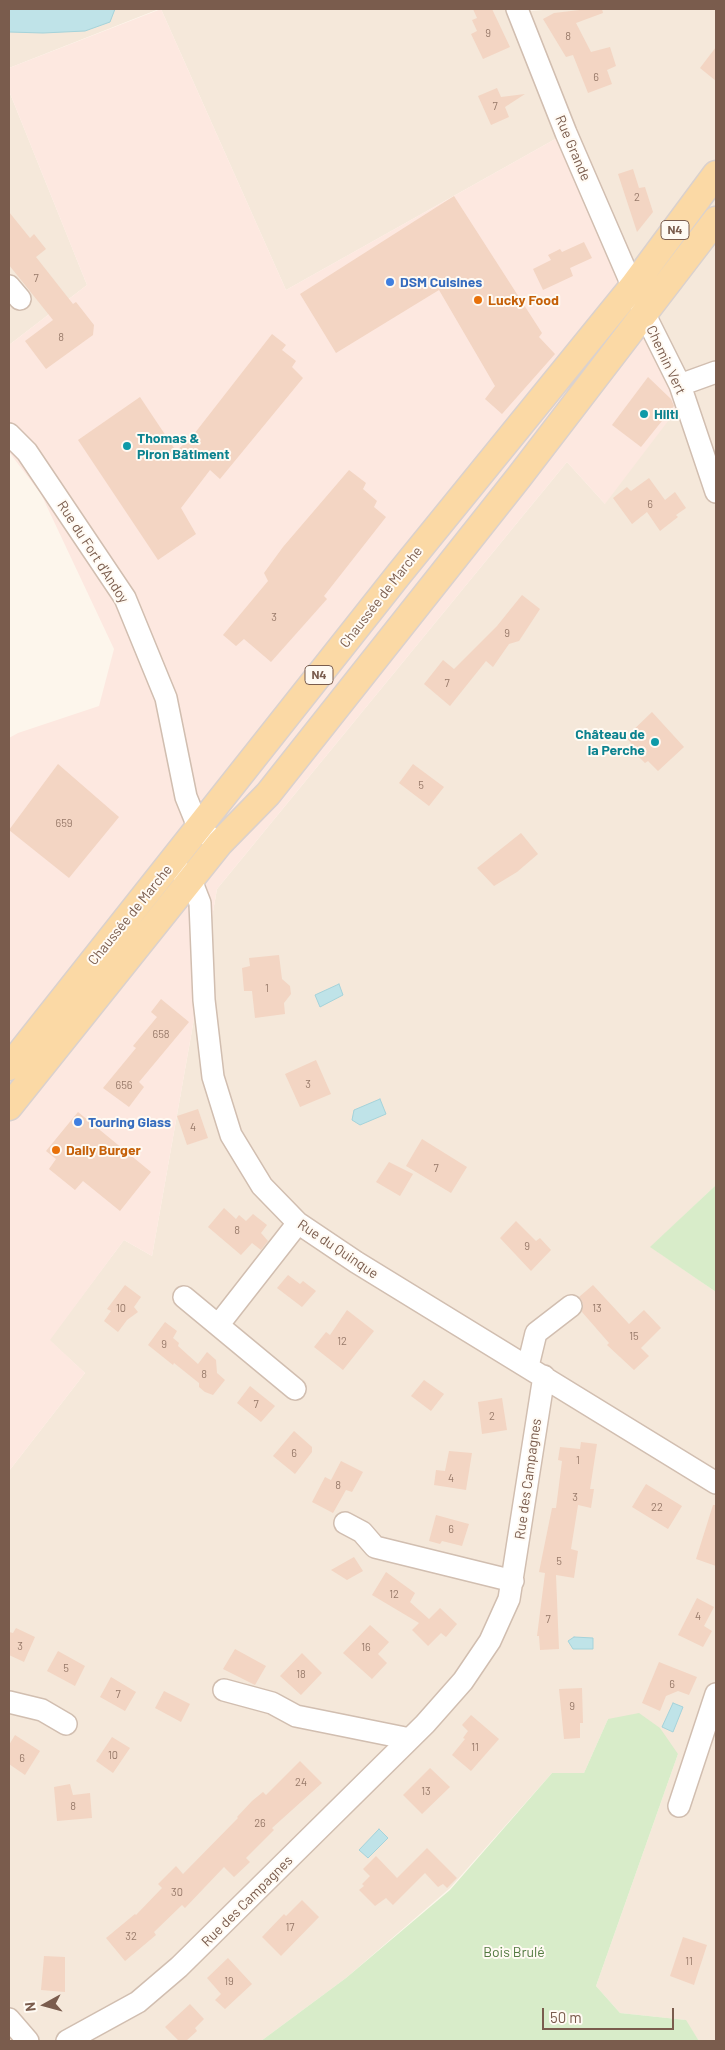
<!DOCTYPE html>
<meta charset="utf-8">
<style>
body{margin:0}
#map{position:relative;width:725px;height:2050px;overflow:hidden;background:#fdf6ec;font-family:Barlow,sans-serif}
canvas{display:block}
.frame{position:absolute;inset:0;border:10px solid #7a5c4d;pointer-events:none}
.north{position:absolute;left:20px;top:1980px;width:50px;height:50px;-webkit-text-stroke:4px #fffaf3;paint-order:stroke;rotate:263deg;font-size:14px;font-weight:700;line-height:20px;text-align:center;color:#7a5c4d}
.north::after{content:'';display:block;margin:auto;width:18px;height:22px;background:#7a5c4d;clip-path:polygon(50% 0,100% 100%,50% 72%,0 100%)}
.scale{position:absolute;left:542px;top:2008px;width:132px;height:22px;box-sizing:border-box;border:2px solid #7a5c4d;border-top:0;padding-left:6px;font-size:15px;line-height:18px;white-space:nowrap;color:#7a5c4d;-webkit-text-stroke:4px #fffaf3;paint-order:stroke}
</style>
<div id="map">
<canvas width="725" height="2050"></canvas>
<div class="frame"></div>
<div class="north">N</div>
<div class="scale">50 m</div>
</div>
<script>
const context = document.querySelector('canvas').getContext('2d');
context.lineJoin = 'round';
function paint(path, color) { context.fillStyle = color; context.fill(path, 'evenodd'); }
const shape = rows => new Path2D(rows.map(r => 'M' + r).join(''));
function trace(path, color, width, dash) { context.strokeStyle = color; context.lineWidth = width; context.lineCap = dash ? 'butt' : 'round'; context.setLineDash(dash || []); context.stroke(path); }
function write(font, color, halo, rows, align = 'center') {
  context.font = font + ' Barlow,sans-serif'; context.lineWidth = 4; context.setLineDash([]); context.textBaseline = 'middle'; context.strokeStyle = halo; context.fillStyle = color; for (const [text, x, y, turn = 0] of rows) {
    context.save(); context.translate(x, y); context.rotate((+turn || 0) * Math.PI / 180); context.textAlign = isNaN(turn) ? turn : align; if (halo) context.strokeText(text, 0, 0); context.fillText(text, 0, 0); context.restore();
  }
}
const residential = shape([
 [9,9,159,9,9,68],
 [161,9,517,9,518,12,555,9,716,9,716,1185,651,1247,716,1292,716,2041,699,2041,685,2020,620,2013,596,1986,678,1754,608,1719,584,1773,552,1773,450,1888,346,1978,261,2041,9,2041,9,1471,85,1373,49,1340,124,1240,152,1256,217,889,567,462,605,504,566,133,286,290],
 [9,91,87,285,9,345]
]);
const commercial = shape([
 [161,9,286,290,566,133,681,404,605,504,567,462,217,889,152,1256,124,1240,50,1340,85,1373,9,1471,9,738,18,733,99,706,114,649,41,494,9,452,9,345,87,285,9,91,9,68]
]);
const green = shape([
 [716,1185,716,1292,650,1247],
 [639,1713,660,1728,678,1754,596,1986,620,2013,686,2020,699,2041,261,2041,346,1978,450,1890,552,1773,584,1773,608,1719]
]);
const water = shape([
 [9,9,115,9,110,22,85,31,43,33,9,32,9,9],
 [339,984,343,995,320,1007,315,995,339,984],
 [380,1099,386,1114,360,1125,352,1120,354,1110,380,1099],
 [574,1637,593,1638,593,1649,573,1649,568,1641,574,1637],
 [673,1703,683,1707,673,1732,662,1727,673,1703],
 [379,1829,388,1838,368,1858,359,1850,379,1829]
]);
const building = shape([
 [473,9,492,9,510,47,483,59,471,34,477,31,472,20,477,18],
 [588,9,602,9,603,13,576,23,591,52,610,47,616,66,607,70,612,84,588,93,573,55,566,57,543,19,554,13],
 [716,47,716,81,700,68],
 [497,88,501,97,525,94,505,107,509,117,491,125,478,96],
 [633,169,639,188,645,187,653,212,637,232,618,174],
 [454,196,542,333,539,337,555,354,502,414,485,399,495,386,439,290,336,353,300,294],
 [9,212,30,238,34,234,46,249,36,257,73,304,76,302,94,325,93,335,46,369,25,341,53,320,9,265],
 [584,242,592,258,570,268,573,276,543,290,533,269,551,260,548,255,560,249,562,252],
 [272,334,286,345,282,350,296,361,292,367,303,378,220,479,210,470,181,508,196,534,158,560,78,440,140,397,176,451,191,438],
 [648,377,671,399,674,406,641,447,612,425],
 [349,470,366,483,363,489,377,501,374,507,386,517,324,596,327,599,271,662,244,639,236,646,223,635,268,581,264,573,283,547],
 [649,478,665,500,675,492,686,508,676,515,678,517,660,531,647,512,632,524,613,498,627,487,631,491],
 [522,595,540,609,519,641,509,644,493,667,486,661,450,706,424,684,443,660,454,669,497,626],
 [652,712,684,747,658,771,648,761,645,763,633,751,635,748,626,737],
 [58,764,119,817,69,878,9,830],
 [413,764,444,787,429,806,399,783],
 [521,833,538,854,517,872,494,886,477,868],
 [279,955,282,979,290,986,291,994,284,1003,285,1014,255,1018,252,991,244,991,242,968,250,966,249,958],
 [161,999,189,1022,139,1082,144,1087,129,1107,103,1088,136,1048,133,1046,157,1017,151,1012],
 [316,1060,331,1094,300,1107,285,1074],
 [198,1109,208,1138,187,1145,177,1116],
 [78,1112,151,1172,120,1211,83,1181,75,1190,49,1169,56,1159,46,1151],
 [422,1139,467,1167,451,1193,406,1166],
 [389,1162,413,1174,400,1196,376,1182],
 [224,1208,236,1219,239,1215,246,1221,253,1214,267,1225,261,1233,268,1241,261,1250,252,1243,241,1255,208,1227],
 [516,1221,536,1241,540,1238,551,1250,531,1271,500,1238],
 [288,1275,300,1284,303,1281,316,1291,302,1307,277,1288],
 [125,1285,141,1297,134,1307,138,1312,127,1320,118,1332,104,1321,111,1311,107,1309],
 [593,1285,629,1324,644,1310,661,1328,641,1348,649,1356,634,1370,607,1345,609,1343,582,1312,583,1304,579,1297],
 [347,1310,374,1331,343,1370,314,1347,326,1332,330,1335],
 [165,1322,177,1331,173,1338,179,1343,178,1346,198,1364,207,1352,216,1360,217,1373,225,1380,213,1395,205,1392,199,1387,199,1383,174,1363,173,1365,148,1345],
 [424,1380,444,1394,431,1411,411,1396],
 [250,1386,275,1406,261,1422,237,1403],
 [502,1398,507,1430,482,1434,478,1402],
 [294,1431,312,1447,312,1452,295,1474,273,1456],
 [581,1442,597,1444,590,1489,594,1489,591,1508,578,1505,571,1549,578,1551,574,1578,556,1575,559,1649,540,1650,539,1636,537,1636,545,1573,539,1572,552,1508,556,1508,562,1461,558,1460,560,1447,580,1449],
 [449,1451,472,1453,466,1490,434,1485,436,1470,445,1471],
 [341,1461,363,1472,352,1492,346,1490,333,1513,312,1502,325,1477,331,1480],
 [646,1484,682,1506,668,1529,632,1507],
 [713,1505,716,1505,716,1566,696,1559],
 [436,1515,469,1524,462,1546,442,1541,440,1544,429,1541],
 [354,1557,363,1571,347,1580,331,1570],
 [386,1572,415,1593,410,1602,429,1619,440,1608,457,1624,446,1637,441,1633,428,1646,412,1630,419,1623,372,1595],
 [697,1598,714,1607,704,1626,712,1631,703,1647,678,1635],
 [370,1625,389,1642,378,1654,387,1663,372,1679,343,1653],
 [16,1628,35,1637,24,1662,9,1655,9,1632,13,1633],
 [235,1649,266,1666,255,1685,223,1669],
 [58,1651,85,1666,75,1686,47,1671],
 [302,1653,322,1673,301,1695,280,1676],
 [659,1662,697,1677,689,1695,678,1691,666,1696,660,1711,642,1703],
 [111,1677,136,1692,125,1711,100,1697],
 [582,1688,583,1723,580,1723,580,1738,564,1739,559,1689],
 [164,1691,190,1704,181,1722,155,1708],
 [471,1715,499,1739,471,1771,452,1755,465,1739,463,1738,468,1731,462,1725],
 [15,1735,40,1751,25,1775,9,1764,9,1745],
 [112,1737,130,1748,113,1773,96,1761],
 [300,1761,322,1783,272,1828,274,1830,246,1858,250,1862,234,1877,224,1867,185,1908,182,1905,154,1932,156,1935,125,1961,106,1938,135,1914,136,1915,162,1888,158,1884,176,1866,183,1874,238,1818,237,1817,252,1801,263,1792,266,1795],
 [430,1768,450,1787,422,1814,403,1795],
 [70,1784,73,1795,90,1793,92,1818,57,1821,54,1787],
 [427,1848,457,1878,447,1888,443,1884,438,1887,425,1873,393,1905,386,1898,375,1906,359,1890,364,1886,362,1884,370,1876,363,1869,376,1856,397,1878],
 [302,1900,319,1917,281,1956,262,1937,284,1914,286,1916],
 [683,1937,707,1945,694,1985,670,1976],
 [44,1956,65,1957,65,1992,41,1990],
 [228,1958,252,1984,225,2009,215,2000,221,1994,207,1978],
 [190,2004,204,2019,195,2028,197,2031,186,2041,179,2041,165,2027]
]);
const minor = shape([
 [517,9,566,133,644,313,680,385,716,492],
 [9,286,20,299],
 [680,385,716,372],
 [9,434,27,452,125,598,166,698,186,797,199,829,209,836],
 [181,872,191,880,200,903,204,1000,213,1077,231,1135,262,1186,298,1223,356,1262,716,1483],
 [184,1297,295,1389],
 [219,1324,298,1223],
 [528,1366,536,1333,571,1306],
 [345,1523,362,1532,375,1547,513,1581],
 [224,1690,272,1703,296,1716,410,1739],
 [9,1702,42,1710,66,1724],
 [679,1806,716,1694],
 [9,2019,28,2041],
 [67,2041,138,2002,179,1967,425,1724,463,1681,490,1641,509,1599,544,1376]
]);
const major = shape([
 [9,1067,399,574,633,286,716,174],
 [9,1107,220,843,268,794,519,477,716,220]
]);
const markers = [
 [390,282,5,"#3f7fe0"],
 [478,300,5,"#e8710a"],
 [644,414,5,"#0f9aa8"],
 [127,446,5,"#0f9aa8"],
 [655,742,5,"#0f9aa8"],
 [78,1122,5,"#3f7fe0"],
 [56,1150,5,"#e8710a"]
];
const numberNames = [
 ["9",488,33],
 ["8",568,36],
 ["6",596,77],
 ["7",495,106],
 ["2",637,197],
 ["7",36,278],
 ["8",61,337],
 ["6",650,504],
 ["3",274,617],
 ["9",507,633],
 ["7",447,683],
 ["5",421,785],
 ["659",64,823],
 ["1",267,988],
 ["658",161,1034],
 ["3",308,1084],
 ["656",124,1085],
 ["4",193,1127],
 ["7",436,1168],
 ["8",237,1230],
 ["9",527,1246],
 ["10",121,1308],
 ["13",597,1308],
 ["15",634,1336],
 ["12",342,1341],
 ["9",164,1344],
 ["8",204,1374],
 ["7",256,1404],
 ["2",492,1416],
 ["6",294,1453],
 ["1",578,1460],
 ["4",451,1478],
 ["8",338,1485],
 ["3",575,1497],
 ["22",657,1507],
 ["6",451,1529],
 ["5",559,1561],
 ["12",394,1594],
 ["4",698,1616],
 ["7",548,1619],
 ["3",20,1646],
 ["16",366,1647],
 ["5",66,1668],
 ["18",301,1674],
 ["6",672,1684],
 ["7",118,1694],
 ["9",572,1706],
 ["11",475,1747],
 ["10",113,1755],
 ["6",22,1758],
 ["24",301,1782],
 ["13",426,1791],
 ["8",73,1806],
 ["26",260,1823],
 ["30",177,1892],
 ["17",290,1927],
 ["32",131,1936],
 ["11",689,1961],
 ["19",229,1981]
];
const shields = [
 [675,230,28],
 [319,675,28]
];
const shieldNames = [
 ["N4",675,230],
 ["N4",319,675]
];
const streetNames = [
 ["Rue Grande",573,148,67],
 ["Chemin Vert",666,360,65],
 ["Rue du Fort d'Andoy",93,552,57],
 ["Chaussée de Marche",381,597,-52],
 ["Chaussée de Marche",130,915,-51],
 ["Rue du Quinque",338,1249,34],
 ["Rue des Campagnes",528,1479,-82],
 ["Rue des Campagnes",247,1901,-45]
];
const shopNames = [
 ["DSM Cuisines",400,282],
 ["Touring Glass",88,1122]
];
const foodNames = [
 ["Lucky Food",488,300],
 ["Daily Burger",66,1150]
];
const cultureNames = [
 ["Hilti",654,414],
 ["Thomas &",137,438],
 ["Piron Bâtiment",137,454],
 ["Château de",645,734,"right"],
 ["la Perche",645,750,"right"]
];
const parkNames = [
 ["Bois Brulé",514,1952]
];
paint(residential, '#f5e8da');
paint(commercial, '#fde8e0');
paint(green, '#d8ecc9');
paint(water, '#bfe3e8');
trace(water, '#a5d3da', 1);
paint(building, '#f3d5c3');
trace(minor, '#d1beb0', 24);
trace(major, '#dad1cd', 29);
trace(minor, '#fff', 21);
trace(major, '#fbd9a5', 26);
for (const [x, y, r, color] of markers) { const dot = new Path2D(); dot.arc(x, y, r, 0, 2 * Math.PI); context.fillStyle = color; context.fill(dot); trace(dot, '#fffaf3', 2); }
write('11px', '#987a6a', null, numberNames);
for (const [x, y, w] of shields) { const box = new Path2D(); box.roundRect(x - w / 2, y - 9.5, w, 19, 4); context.fillStyle = '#fffaf3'; context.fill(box); trace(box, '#7a5c4d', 1); }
write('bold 12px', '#7a5c4d', null, shieldNames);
write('14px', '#7a5c4d', '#fffaf3', streetNames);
write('bold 14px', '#366cbe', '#fffaf3', shopNames, 'left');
write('bold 14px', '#c56008', '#fffaf3', foodNames, 'left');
write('bold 14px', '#0d838f', '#fffaf3', cultureNames, 'left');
write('14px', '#537a41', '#fffaf3', parkNames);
</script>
